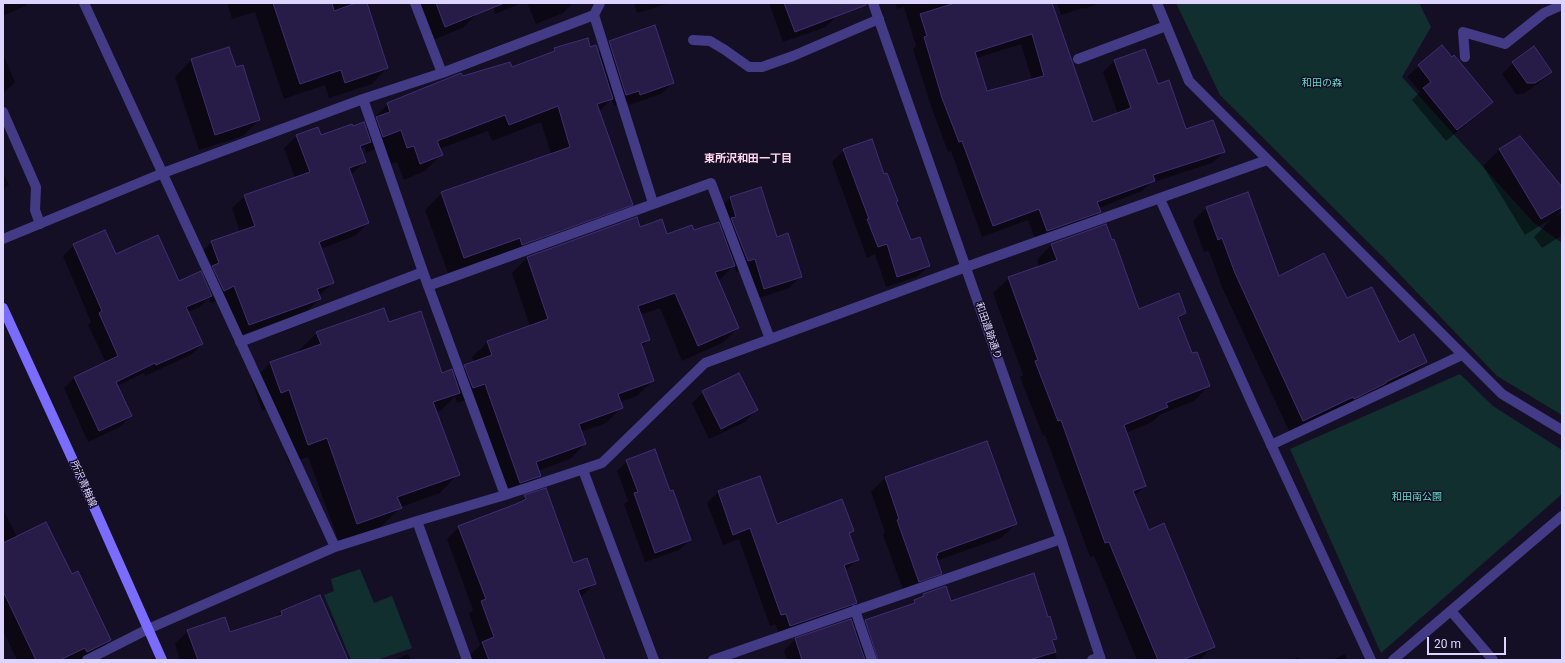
<!DOCTYPE html>
<meta charset="utf-8">
<style>
body{margin:0}
#map{position:relative;width:1565px;height:663px;overflow:hidden;background:#150f26;font-family:Roboto,sans-serif}
canvas{display:block}
.frame{position:absolute;inset:0;border:4px solid #ddd5ff;pointer-events:none}
.scale{position:absolute;left:1427px;top:637px;width:79px;height:18px;box-sizing:border-box;border:2px solid #ddd5ff;border-top:0;padding-left:5px;font-size:12px;line-height:14px;white-space:nowrap;color:#ddd5ff;-webkit-text-stroke:3px #150f26;paint-order:stroke}
</style>
<div id="map">
<canvas width="1565" height="663"></canvas>
<div class="frame"></div>
<div class="scale">20 m</div>
</div>
<script>
const context = document.querySelector('canvas').getContext('2d');
context.lineJoin = 'round';
function paint(path, color) { context.fillStyle = color; context.fill(path, 'evenodd'); }
const shape = rows => new Path2D(rows.map(r => 'M' + r).join(''));
function trace(path, color, width, dash) { context.strokeStyle = color; context.lineWidth = width; context.lineCap = dash ? 'butt' : 'round'; context.setLineDash(dash || []); context.stroke(path); }
function write(font, color, halo, rows, align = 'center') {
  context.font = font + ' Roboto,"Noto Sans JP",sans-serif'; context.lineWidth = 3; context.setLineDash([]); context.textBaseline = 'middle'; context.strokeStyle = halo; context.fillStyle = color; for (const [text, x, y, turn = 0] of rows) {
    context.save(); context.translate(x, y); context.rotate((+turn || 0) * Math.PI / 180); context.textAlign = isNaN(turn) ? turn : align; if (halo) context.strokeText(text, 0, 0); context.fillText(text, 0, 0); context.restore();
  }
}
const green = shape([
 [1176,3,1419,3,1431,27,1402,77,1533,222,1562,243,1562,415,1497,376,1387,261,1220,95],
 [1460,374,1493,406,1562,450,1562,494,1381,653,1290,449],
 [360,569,374,603,392,596,412,648,377,660,351,660,324,595,334,591,331,579]
]);
const shadow = shape([
 [3,3,28,3,25,6,3,16],
 [227,3,366,3,387,68,372,84,329,98,325,85,284,99,255,12,232,19],
 [416,3,476,3,479,12,464,27,431,41],
 [493,3,522,3,495,14],
 [527,3,573,3,563,13,536,24],
 [634,3,671,3,637,13],
 [769,3,833,3,837,15,826,27,783,42],
 [895,3,949,3,980,98,1032,80,1021,44,974,59,969,3,1051,3,1093,123,1118,114,1103,72,1114,61,1145,50,1157,85,1185,131,1224,152,1212,163,1151,183,1142,191,1099,208,1100,212,1089,223,1036,242,1028,220,982,237,951,151,948,152,932,109,913,49,916,46,904,7,897,9],
 [1057,3,1101,3,1084,9,1083,8,1061,15],
 [609,41,673,83,661,94,629,105,628,102,614,106,612,98,599,112,631,204,615,221,503,254,448,273,425,210,442,193,551,154,541,122,492,141,488,131,439,149,441,155,425,171,404,180,397,162,391,164,384,145,366,153,364,147,361,150,365,161,351,175,368,223,355,236,320,249,333,283,319,296,320,299,307,311,236,337,222,298,211,303,209,298,200,307,187,312,202,344,191,355,145,376,144,373,117,386,131,416,120,427,88,442,64,388,75,377,106,363,88,325,91,322,63,256,74,245,115,256,178,282,202,277,206,274,199,254,212,242,240,232,232,208,245,196,295,178,284,148,297,136,320,136,352,127,366,129,372,123,371,121,388,104,462,78,511,68,550,54,555,49,590,48,598,53],
 [229,48,235,69,259,120,243,136,199,150,175,77,191,60],
 [3,54,15,82,3,94],
 [1513,63,1551,71,1539,83,1523,94,1516,94,1502,74],
 [1419,66,1491,102,1480,113,1446,141,1412,100,1420,92,1407,77],
 [1500,149,1562,189,1562,210,1557,215,1558,216,1562,212,1562,238,1561,236,1542,248,1534,237,1551,219,1525,235,1483,166],
 [844,150,884,175,911,241,929,266,917,277,886,287,875,254,867,258,832,162],
 [3,172,9,185,3,190],
 [730,198,777,238,801,276,789,288,753,300,743,270,736,272,734,266,718,281,738,328,722,343,682,361,660,308,640,315,648,340,641,347,653,381,637,396,620,402,622,407,606,423,581,432,585,444,570,459,538,471,540,476,525,491,504,498,469,399,457,403,455,397,440,411,436,413,458,474,440,493,401,507,382,526,339,542,308,457,289,463,270,408,262,411,252,381,270,363,299,353,298,351,317,333,388,323,441,374,453,377,465,366,474,362,472,357,488,342,530,327,512,273,527,258,636,218,640,228,666,235,693,231,721,230,725,226,719,209],
 [1206,208,1278,277,1347,300,1398,343,1426,361,1412,375,1290,433,1222,287,1209,251,1204,252,1193,221],
 [1052,244,1139,311,1185,313,1178,320,1192,355,1209,385,1194,401,1161,414,1152,422,1126,433,1145,486,1134,496,1149,531,1213,646,1200,660,1137,660,1094,556,1090,557,1045,435,1043,436,1020,377,1023,375,993,293,1009,278,1039,267,1037,260],
 [703,392,756,410,745,422,709,439,692,403],
 [987,442,1016,524,1001,538,936,561,941,573,926,587,905,595,883,535,885,532,871,492,885,478],
 [627,461,690,540,679,550,645,562,624,504,628,501,617,471],
 [759,477,776,525,852,531,849,534,858,559,845,571,856,603,845,614,780,636,775,624,770,626,739,539,723,545,707,503,718,492],
 [525,496,573,564,595,583,582,596,579,597,604,660,472,660,470,655,480,645,469,614,473,610,447,539,459,527,517,504],
 [3,509,17,537,110,640,98,653,82,660,17,660,3,631],
 [924,595,950,602,1048,618,1056,639,1052,642,1057,660,787,660,784,651,795,639,851,620,855,632,866,621,909,607],
 [281,612,347,660,180,660,175,644,188,631,229,634,275,618],
 [408,654,411,660,394,660],
 [1345,654,1347,660,1332,660],
 [1298,657,1300,660,1294,660]
]);
const building = shape([
 [273,3,332,3,334,11,356,3,367,3,388,68,345,83,341,70,300,84,273,3],
 [436,3,502,3,502,4,445,27,436,3],
 [784,3,866,3,866,5,795,32,784,3],
 [955,3,1052,3,1093,122,1131,108,1114,60,1145,49,1158,84,1169,80,1186,129,1213,120,1225,152,1153,175,1155,181,1097,202,1101,212,1047,231,1039,209,993,226,962,141,959,142,942,98,924,37,927,36,920,14,955,3],
 [1032,34,1044,76,987,91,975,52,1032,34],
 [655,25,674,83,640,95,639,91,626,95,609,41,655,25],
 [588,38,590,47,596,45,613,99,597,104,633,205,522,245,520,238,464,258,441,192,570,147,558,106,509,125,505,115,437,141,443,155,420,164,414,146,407,148,401,130,383,137,376,117,390,112,387,103,461,73,463,76,510,62,512,67,555,51,554,48,588,38],
 [1442,45,1452,57,1454,55,1493,102,1457,130,1423,88,1431,82,1418,65,1442,45],
 [1534,46,1552,72,1535,83,1527,83,1512,62,1534,46],
 [229,47,236,67,243,65,260,120,215,135,191,59,229,47],
 [364,122,371,142,360,146,366,162,349,168,369,223,319,242,334,283,317,289,321,299,249,325,234,286,224,291,212,266,219,263,211,241,255,226,244,195,310,172,296,135,318,127,321,135,352,124,353,126,364,122],
 [1520,136,1562,187,1562,207,1541,219,1499,149,1520,136],
 [872,139,884,174,887,173,898,201,896,202,911,240,920,237,930,266,897,277,887,244,878,247,867,219,869,219,843,149,872,139],
 [761,187,777,237,788,233,802,277,764,289,755,259,748,261,731,218,736,217,730,197,761,187],
 [1248,192,1279,276,1324,253,1347,298,1372,287,1399,342,1414,334,1427,362,1386,382,1386,383,1354,399,1353,397,1303,421,1235,273,1222,238,1218,240,1206,207,1248,192],
 [637,217,640,227,662,219,667,234,692,225,694,230,719,222,735,266,715,272,739,328,698,346,675,293,638,306,650,340,641,343,654,381,618,394,623,408,579,424,586,444,536,462,541,476,520,483,485,384,473,388,464,365,492,355,487,341,548,319,527,257,637,217],
 [1106,224,1112,240,1114,239,1139,309,1179,293,1186,313,1178,317,1192,353,1197,352,1210,386,1166,403,1168,407,1124,425,1146,486,1133,491,1149,530,1164,523,1215,647,1182,660,1158,660,1109,542,1105,543,1061,420,1058,421,1035,361,1038,360,1008,277,1057,260,1051,244,1106,224],
 [105,230,116,254,158,235,179,281,201,271,212,296,186,307,203,344,156,365,155,363,116,382,132,416,99,431,74,377,118,356,99,313,102,311,73,244,105,230],
 [384,308,389,322,421,311,442,373,452,369,460,393,433,402,460,475,397,497,402,508,357,524,327,438,308,445,289,390,281,393,270,362,321,344,316,332,384,308],
 [739,373,758,410,721,429,702,391,739,373],
 [987,441,1017,524,937,553,938,555,936,556,942,574,919,582,897,520,899,519,885,477,987,441],
 [655,449,670,491,673,490,691,540,655,553,634,493,638,492,626,460,655,449],
 [760,476,777,524,842,499,854,531,849,533,859,560,844,565,857,603,790,626,786,614,781,615,750,528,733,535,718,491,760,476],
 [546,488,573,563,587,558,596,584,578,590,605,660,489,660,482,642,494,637,481,601,486,599,458,526,516,504,526,499,524,495,546,488],
 [46,522,72,574,78,571,111,640,87,652,85,648,60,660,36,660,3,591,3,543,46,522],
 [1034,573,1048,617,1050,616,1057,639,1052,640,1056,652,1029,660,878,660,865,620,915,603,914,600,924,596,923,594,946,586,951,601,1034,573],
 [320,595,348,660,198,660,187,630,225,617,230,632,282,615,281,611,320,595],
 [851,619,865,660,802,660,795,638,851,619]
]);
const service = shape([
 [693,40,710,41,725,50,749,67,762,67,793,56,879,19],
 [1465,57,1463,32,1505,44,1544,13,1562,5],
 [1078,59,1166,26],
 [3,112,36,187,35,210,40,224],
 [240,342,423,272],
 [1271,445,1462,355],
 [1092,660,1100,657]
]);
const minor = shape([
 [84,3,335,547],
 [415,3,442,73],
 [1157,3,1189,81,1502,394,1562,430],
 [594,15,653,203],
 [363,99,423,272,505,495],
 [1160,199,1255,410,1371,660],
 [3,239,163,173,363,99,442,73,594,15,600,3],
 [428,286,711,183,770,339],
 [583,470,654,660],
 [417,521,467,660],
 [855,610,872,660],
 [1451,611,1493,660],
 [87,660,148,629,335,547,417,521,505,495,602,463,705,363,966,267,1267,160],
 [713,660,1061,539],
 [1393,660,1562,516]
]);
const tertiary = shape([
 [873,3,1061,539,1101,660]
]);
const secondary = shape([
 [3,308,82,480,162,660]
]);
const parkNames = [
 ["和田の森",1322,83],
 ["和田南公園",1417,497]
];
const streetNames = [
 ["和田遺跡通り",988,331,71],
 ["所沢青梅線",83,484,66]
];
const neighbourhoodNames = [
 ["東所沢和田一丁目",748,159]
];
paint(green, '#122f30');
paint(shadow, '#0007');
paint(building, '#271c47');
trace(building, '#402e73', 1);
trace(service, '#433b85', 10);
trace(minor, '#433b85', 10);
trace(tertiary, '#433b85', 10);
trace(secondary, '#7a6dfe', 10);
write('10px', '#61dfc8', '#150f26', parkNames);
write('10px', '#ddd5ff', '#150f26', streetNames);
write('bold 11px', '#ffd7ee', '#150f26', neighbourhoodNames);
</script>
